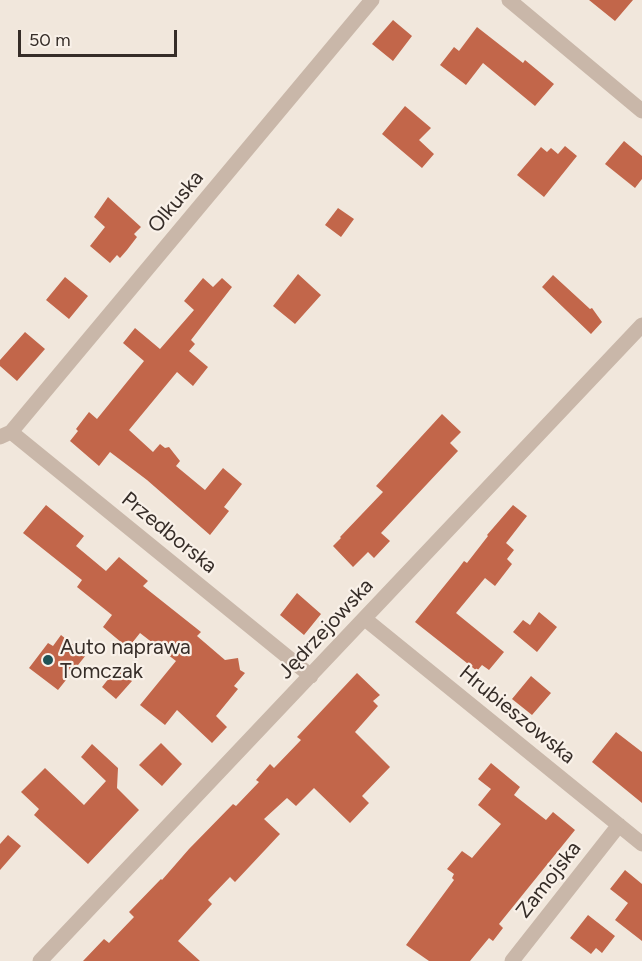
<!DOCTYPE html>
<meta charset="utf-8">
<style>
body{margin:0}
#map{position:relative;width:642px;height:961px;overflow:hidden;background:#f1e7dc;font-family:Figtree,sans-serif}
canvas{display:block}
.scale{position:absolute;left:18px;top:30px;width:159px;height:27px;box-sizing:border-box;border:3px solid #362d28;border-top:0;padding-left:8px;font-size:18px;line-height:21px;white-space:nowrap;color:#362d28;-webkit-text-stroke:4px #f9f1e9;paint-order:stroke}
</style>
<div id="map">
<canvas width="642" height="961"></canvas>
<div class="scale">50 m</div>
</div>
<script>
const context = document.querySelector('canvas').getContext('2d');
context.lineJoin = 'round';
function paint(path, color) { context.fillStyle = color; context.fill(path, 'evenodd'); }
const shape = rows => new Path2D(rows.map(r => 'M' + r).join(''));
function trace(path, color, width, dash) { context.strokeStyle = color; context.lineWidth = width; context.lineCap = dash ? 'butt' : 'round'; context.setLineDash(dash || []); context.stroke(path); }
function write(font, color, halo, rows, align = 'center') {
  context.font = font + ' Figtree,sans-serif'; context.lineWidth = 4.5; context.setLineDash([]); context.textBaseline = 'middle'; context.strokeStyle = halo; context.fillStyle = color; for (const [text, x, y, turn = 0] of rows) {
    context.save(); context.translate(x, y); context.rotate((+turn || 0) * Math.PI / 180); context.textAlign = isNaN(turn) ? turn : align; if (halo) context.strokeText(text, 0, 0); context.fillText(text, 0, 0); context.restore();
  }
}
const building = shape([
 [589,0,633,0,615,21],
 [393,20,412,36,393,61,372,44],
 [477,27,523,63,525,60,554,84,535,106,483,63,466,85,440,65,454,47,459,51],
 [405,106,431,128,419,140,434,154,422,168,382,134],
 [624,141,642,156,642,179,635,188,605,164],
 [565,146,577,156,544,197,517,175,541,147,547,152,551,148,558,154],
 [108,197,141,227,134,234,137,237,127,250,120,258,117,255,110,263,90,246,105,227,94,217],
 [338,208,354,219,341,237,325,225],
 [298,274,321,295,295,324,273,306],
 [553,275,590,309,592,308,602,322,591,334,542,287],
 [65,277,88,296,69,319,46,300],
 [203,278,213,287,222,278,232,287,191,340,195,344,189,351,208,367,193,386,177,372,129,430,153,452,160,444,165,448,169,447,180,461,176,466,205,490,223,468,242,484,224,507,229,511,210,535,147,480,110,452,99,466,70,441,78,431,76,429,89,412,97,419,144,361,123,343,135,328,160,349,194,310,184,301],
 [25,332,45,349,17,381,0,366,0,360],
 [442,414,461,432,450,443,458,451,381,533,390,541,374,558,368,552,353,567,333,546,341,538,340,537,383,492,376,486],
 [46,505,84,536,76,546,106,571,119,557,148,581,143,586,201,632,197,636,225,660,238,658,240,670,245,673,234,686,238,689,216,716,227,727,212,743,177,710,165,725,140,705,176,661,140,633,128,648,103,627,112,615,77,587,82,580,23,533],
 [513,505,527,516,506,543,514,550,507,559,512,564,495,586,485,578,456,613,504,652,489,670,482,665,477,671,415,622,458,569,464,561,467,563,488,536,487,535],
 [297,593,321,614,304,635,280,615],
 [539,612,557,627,537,652,513,632,523,620,530,625],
 [61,635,86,655,58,690,29,668,48,643,53,646],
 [117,668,132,681,116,699,102,687],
 [357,673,380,695,373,701,378,706,355,732,390,767,362,796,369,803,350,823,314,788,296,806,287,798,264,819,280,834,235,882,230,877,208,900,212,904,178,941,200,961,83,961,104,939,109,943,134,917,129,912,161,879,162,880,189,849,233,804,236,806,259,782,256,780,270,764,274,768,301,740,297,737],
 [531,676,551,693,532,715,512,699],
 [616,732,642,752,642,803,592,762],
 [161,743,182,764,162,786,139,765],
 [92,744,118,768,117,788,139,810,88,864,34,815,39,809,21,792,45,768,84,805,106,781,81,757],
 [491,763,520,787,514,795,546,820,553,812,575,830,499,924,503,928,493,941,489,938,470,961,429,961,406,945,454,880,452,878,454,874,447,869,462,851,472,858,501,824,478,805,491,789,478,779],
 [8,835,21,846,0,870,0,844],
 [625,870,642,884,642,941,615,920,628,903,610,889],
 [588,915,615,936,602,953,596,948,591,954,570,938]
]);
const minor = shape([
 [509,0,642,111],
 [11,432,372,0],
 [0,437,11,432,311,676],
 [365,619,642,844],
 [40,961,642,325],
 [512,961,619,825]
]);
const markers = [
 [48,660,6,"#1f5356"]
];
const streetNames = [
 ["Olkuska",176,202,-50],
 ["Przedborska",169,533,39],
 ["Jędrzejowska",326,629,-47],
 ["Hrubieszowska",517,715,39],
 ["Zamojska",549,880,-52]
];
const poiNames = [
 ["Auto naprawa",60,648],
 ["Tomczak",60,672]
];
paint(building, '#c2664a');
trace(minor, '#c9b7a9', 15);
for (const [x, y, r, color] of markers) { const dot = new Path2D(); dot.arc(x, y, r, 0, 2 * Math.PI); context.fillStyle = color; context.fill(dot); trace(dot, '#f9f1e9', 2); }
write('21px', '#362d28', '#f9f1e9', streetNames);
write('21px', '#362d28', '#f9f1e9', poiNames, 'left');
</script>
